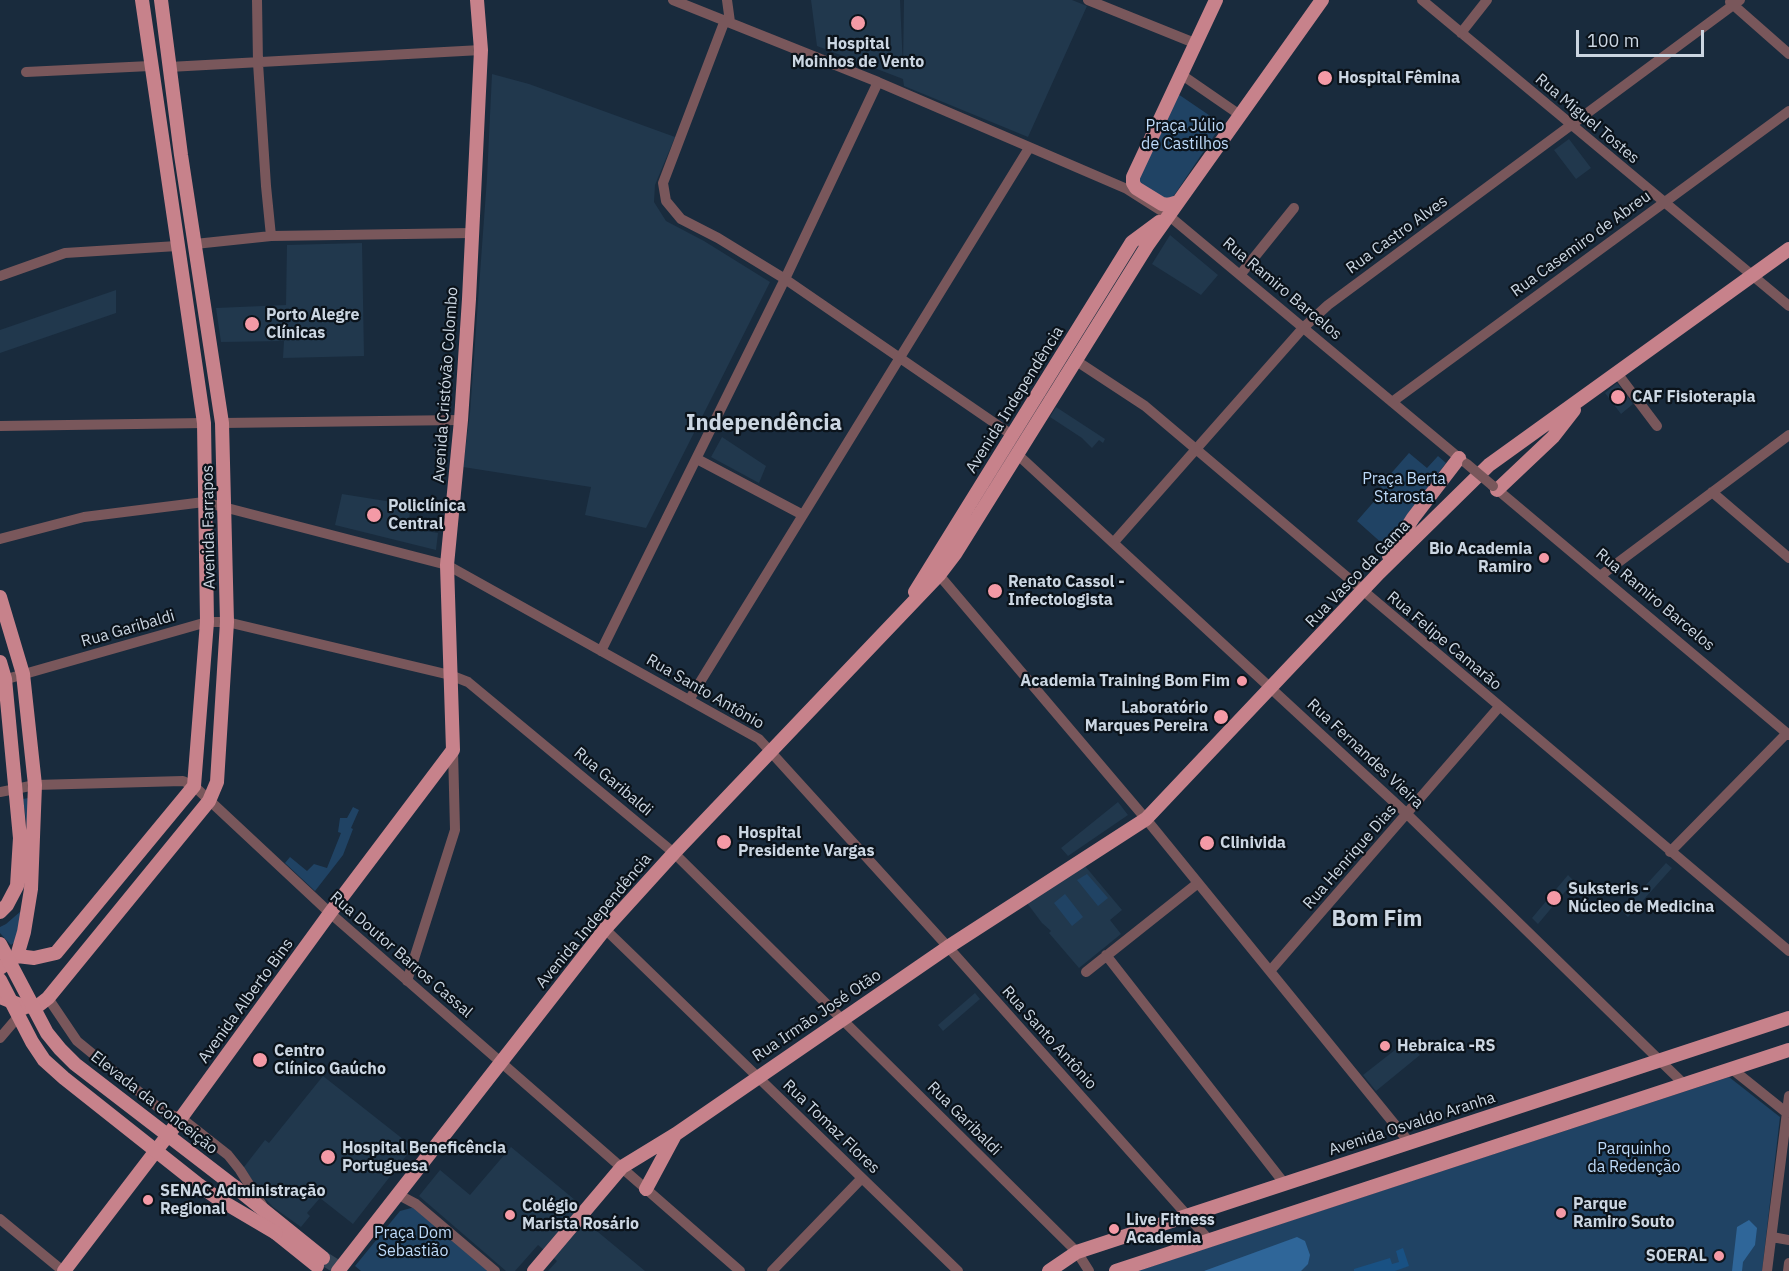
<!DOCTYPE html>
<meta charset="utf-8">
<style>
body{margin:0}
#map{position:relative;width:1789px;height:1271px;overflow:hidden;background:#192b3d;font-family:"IBM Plex Sans",sans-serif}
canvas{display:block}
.scale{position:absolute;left:1576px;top:30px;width:128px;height:27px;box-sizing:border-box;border:3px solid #cbd6e2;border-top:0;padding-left:8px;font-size:18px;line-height:21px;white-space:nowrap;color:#cbd6e2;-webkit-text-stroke:4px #0b131b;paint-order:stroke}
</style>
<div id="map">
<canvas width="1789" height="1271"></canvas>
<div class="scale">100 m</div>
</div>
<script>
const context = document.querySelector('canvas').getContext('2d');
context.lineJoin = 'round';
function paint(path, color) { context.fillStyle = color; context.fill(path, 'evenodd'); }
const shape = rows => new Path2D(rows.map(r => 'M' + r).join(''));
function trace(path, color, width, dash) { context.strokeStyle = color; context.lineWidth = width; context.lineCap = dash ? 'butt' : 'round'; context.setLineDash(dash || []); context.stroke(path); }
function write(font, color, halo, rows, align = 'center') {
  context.font = font + ' "IBM Plex Sans",sans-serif'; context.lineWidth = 4.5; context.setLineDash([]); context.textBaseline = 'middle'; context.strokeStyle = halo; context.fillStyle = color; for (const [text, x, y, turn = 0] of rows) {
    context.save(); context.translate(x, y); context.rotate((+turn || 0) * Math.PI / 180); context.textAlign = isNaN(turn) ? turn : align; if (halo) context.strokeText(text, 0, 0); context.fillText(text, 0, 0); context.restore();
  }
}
const built = shape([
 [811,0,900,0,903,68,904,0,1072,0,1087,6,1028,137,904,86,903,79,817,46],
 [492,74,529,84,675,137,655,185,654,202,666,221,704,241,770,282,646,528,585,515,591,487,463,467,470,413,478,301,487,178],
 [1569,139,1591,168,1576,179,1554,150],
 [1170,235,1218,275,1201,295,1152,264],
 [362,243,364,356,283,358,284,341,221,342,216,308,286,305,287,245],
 [116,290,116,313,0,353,0,330],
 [1617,383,1633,404,1621,414,1605,393],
 [1056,407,1105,439,1103,443,1099,440,1092,448,1082,438,1050,417],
 [722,437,766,466,759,483,711,457],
 [342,494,411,505,408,528,438,533,436,550,335,525],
 [1118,802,1128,815,1068,856,1061,848],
 [1666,863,1672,868,1628,917,1622,911],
 [1085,866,1122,910,1110,920,1121,934,1079,968,1049,933,1051,931,1042,923,1027,903],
 [1568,875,1574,881,1538,924,1532,918],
 [975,993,980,999,943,1031,938,1025],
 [1409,1039,1420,1055,1376,1091,1363,1075],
 [323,1076,413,1147,353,1224,320,1198,307,1213,310,1216,301,1227,273,1207,259,1192,244,1167,265,1140,269,1143],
 [511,1147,575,1200,569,1208,645,1271,548,1271,557,1261,538,1245,515,1271,506,1271,419,1196,440,1170,470,1195]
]);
const green = shape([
 [1178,94,1222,124,1173,197,1164,201,1140,186,1138,176],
 [1409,453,1427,468,1438,456,1446,463,1385,546,1357,521,1384,490,1380,486],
 [33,797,29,890,19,939,11,945,0,933,0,927,6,924,21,911,27,889,28,834,23,799],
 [353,807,359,810,351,828,353,829,343,855,315,891,285,863,290,857,307,871,314,864,327,868,341,833,338,832,340,818,347,818],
 [1087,874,1108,898,1098,906,1077,880],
 [1065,894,1083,917,1072,926,1054,903],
 [1729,1077,1780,1117,1762,1271,1137,1271],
 [415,1207,489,1271,361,1271,355,1266,400,1211]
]);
const forest = shape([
 [1749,1220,1757,1228,1755,1245,1743,1262,1742,1271,1732,1271,1737,1227],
 [1297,1237,1305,1241,1310,1255,1308,1264,1301,1271,1204,1271]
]);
const water = shape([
 [1403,1248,1409,1266,1395,1271,1354,1271,1354,1269,1390,1258,1392,1264,1399,1262,1396,1251]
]);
const majorTunnel = shape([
 [323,1258,344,1271]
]);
const minor = shape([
 [257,0,258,63,266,186,271,236],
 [673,0,878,82,1127,189,1168,215,1464,462],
 [727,0,730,22],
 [1088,0,1197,44],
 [1422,0,1789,306],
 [1730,2,1789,54],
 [725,20,663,183,666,201,681,219,718,238,785,279,1012,435],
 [1461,33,1487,0],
 [169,67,481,50],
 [26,72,150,66],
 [1182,75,1240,115],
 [195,244,271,236,472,233],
 [1240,275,1294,208],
 [0,276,65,253,177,246],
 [1075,360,1145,406,1789,951],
 [1617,373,1657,426],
 [1392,402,1789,111],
 [222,423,461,420],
 [0,426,204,423],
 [1017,454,1407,814,1685,1085],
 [697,459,803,515],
 [1493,486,1789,735],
 [1712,492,1789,558],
 [0,539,84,517,204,502,447,565,759,739,948,947,1210,1241],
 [1114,542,1303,328,1328,305,1740,0],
 [939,575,1146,819,1409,1142],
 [1600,576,1789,435],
 [601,651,785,279,878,82],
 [0,681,207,622,227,622,450,675,468,682,674,853,1077,1252,1089,1271],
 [689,700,1029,148],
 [0,792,35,785,183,781,194,786,330,913,740,1271],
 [1670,852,1787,733],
 [605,929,958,1271],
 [1106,955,1284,1183],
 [1270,971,1499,707],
 [1086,972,1198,883],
 [407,981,455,830,453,750],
 [48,998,77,1041,165,1113,181,1118,228,1155,240,1170,262,1205],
 [0,1038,23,1011],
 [1732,1069,1787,1113],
 [397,1194,416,1204,495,1271],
 [0,1219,63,1271],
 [1772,1237,1789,1240],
 [772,1271,862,1178],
 [1767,1271,1789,1096],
 [1788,1271,1789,1263]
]);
const major = shape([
 [1178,202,1168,205,1162,204,1136,188,1133,183,1133,177,1216,0],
 [1497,490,1553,437,1574,410],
 [1389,556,1413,518,1459,458],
 [915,592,1132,242,1159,222],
 [0,597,23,674,35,785,31,889,24,932,17,956,0,968],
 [0,662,5,679,20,838,17,886,7,905,0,912],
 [17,956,34,958,56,953,194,786,207,622,204,423,142,0],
 [0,997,25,1007,39,1005,48,998,209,801,217,782,227,622,222,423,181,155,161,0],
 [235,1187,323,1258],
 [646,1189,675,1135],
 [276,1233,317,1266],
 [64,1271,181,1118,330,913,453,750,447,565,461,420,469,299,481,50,477,0],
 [338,1271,605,929,674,853,939,575,955,554,1147,246,1322,0],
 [534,1271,622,1167,676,1134,948,947,1146,819,1379,573,1489,465,1789,249],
 [1049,1271,1077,1252,1789,1018],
 [1116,1271,1789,1050]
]);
const minorBridge = shape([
 [1467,464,1493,486]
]);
const majorBridge = shape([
 [0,944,47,1033,60,1049,75,1064,235,1187],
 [0,980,32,1042,44,1060,64,1078,199,1185,220,1200,276,1233]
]);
const markers = [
 [858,23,8,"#f49aa6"],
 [1325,78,8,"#f49aa6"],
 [252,324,8,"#f49aa6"],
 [1618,397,8,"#f49aa6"],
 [374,515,8,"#f49aa6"],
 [1544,558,6,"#f49aa6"],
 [995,591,8,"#f49aa6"],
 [1242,681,6,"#f49aa6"],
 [1221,717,8,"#f49aa6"],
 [724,842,8,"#f49aa6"],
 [1207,843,8,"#f49aa6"],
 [1554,898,8,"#f49aa6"],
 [1385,1046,6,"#f49aa6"],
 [260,1060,8,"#f49aa6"],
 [328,1157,8,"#f49aa6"],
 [148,1200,6,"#f49aa6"],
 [1561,1213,6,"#f49aa6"],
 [510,1215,6,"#f49aa6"],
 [1114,1229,6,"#f49aa6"],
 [1719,1256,6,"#f49aa6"]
];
const poiNames = [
 ["Hospital",858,44,"center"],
 ["Moinhos de Vento",858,62,"center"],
 ["Hospital Fêmina",1338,78],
 ["Porto Alegre",266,315],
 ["Clínicas",266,333],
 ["CAF Fisioterapia",1632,397],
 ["Policlínica",388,506],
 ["Central",388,524],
 ["Bio Academia",1532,549,"right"],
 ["Ramiro",1532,567,"right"],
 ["Renato Cassol -",1008,582],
 ["Infectologista",1008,600],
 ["Academia Training Bom Fim",1230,681,"right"],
 ["Laboratório",1208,708,"right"],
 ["Marques Pereira",1208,726,"right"],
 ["Hospital",738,833],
 ["Presidente Vargas",738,851],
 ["Clinivida",1220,843],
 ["Suksteris -",1568,889],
 ["Núcleo de Medicina",1568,907],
 ["Hebraica -RS",1397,1046],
 ["Centro",274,1051],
 ["Clínico Gaúcho",274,1069],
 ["Hospital Beneficência",342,1148],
 ["Portuguesa",342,1166],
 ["SENAC Administração",160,1191],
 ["Regional",160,1209],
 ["Parque",1573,1204],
 ["Ramiro Souto",1573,1222],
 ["Colégio",522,1206],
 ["Marista Rosário",522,1224],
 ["Live Fitness",1126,1220],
 ["Academia",1126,1238],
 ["SOERAL",1707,1256,"right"]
];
const streetNames = [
 ["Rua Miguel Tostes",1587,119,40],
 ["Rua Castro Alves",1397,235,-36],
 ["Rua Casemiro de Abreu",1581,244,-36],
 ["Rua Ramiro Barcelos",1282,289,40],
 ["Avenida Cristóvão Colombo",446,385,-86],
 ["Avenida Independência",1015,400,-58],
 ["Avenida Farrapos",209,527,-91],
 ["Rua Vasco da Gama",1358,574,-46],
 ["Rua Ramiro Barcelos",1655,600,40],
 ["Rua Garibaldi",128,629,-16],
 ["Rua Felipe Camarão",1444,641,40],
 ["Rua Santo Antônio",705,692,30],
 ["Rua Fernandes Vieira",1365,754,43],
 ["Rua Garibaldi",613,782,40],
 ["Rua Henrique Dias",1350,857,-49],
 ["Avenida Independência",594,921,-50],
 ["Rua Doutor Barros Cassal",401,955,41],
 ["Avenida Alberto Bins",246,1001,-54],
 ["Rua Irmão José Otão",817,1016,-34],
 ["Rua Santo Antônio",1049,1038,48],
 ["Elevada da Conceição",154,1103,38],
 ["Rua Garibaldi",964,1119,45],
 ["Avenida Osvaldo Aranha",1412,1124,-18],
 ["Rua Tomaz Flores",831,1127,44]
];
const parkNames = [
 ["Praça Júlio",1185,126],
 ["de Castilhos",1185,144],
 ["Praça Berta",1404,479],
 ["Starosta",1404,497],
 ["Parquinho",1634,1149],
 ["da Redenção",1634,1167],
 ["Praça Dom",413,1233],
 ["Sebastião",413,1251]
];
const districtNames = [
 ["Independência",764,424],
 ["Bom Fim",1377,920]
];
paint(built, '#21384d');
paint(green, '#204364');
paint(forest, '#2f6699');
paint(water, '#195183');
trace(majorTunnel, '#344556', 14, [14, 7]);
trace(minor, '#79575b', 10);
trace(major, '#c7828b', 14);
trace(minorBridge, '#79575b', 10);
trace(majorBridge, '#c7828b', 14);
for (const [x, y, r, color] of markers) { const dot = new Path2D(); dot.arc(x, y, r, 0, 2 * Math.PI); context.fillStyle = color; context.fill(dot); trace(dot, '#0b131b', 2); }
write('bold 16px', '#cbd6e2', '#0b131b', poiNames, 'left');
write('16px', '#cbd6e2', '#0b131b', streetNames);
write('16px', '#bddaf9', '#0b131b', parkNames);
write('bold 22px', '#cbd6e2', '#0b131b', districtNames);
</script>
